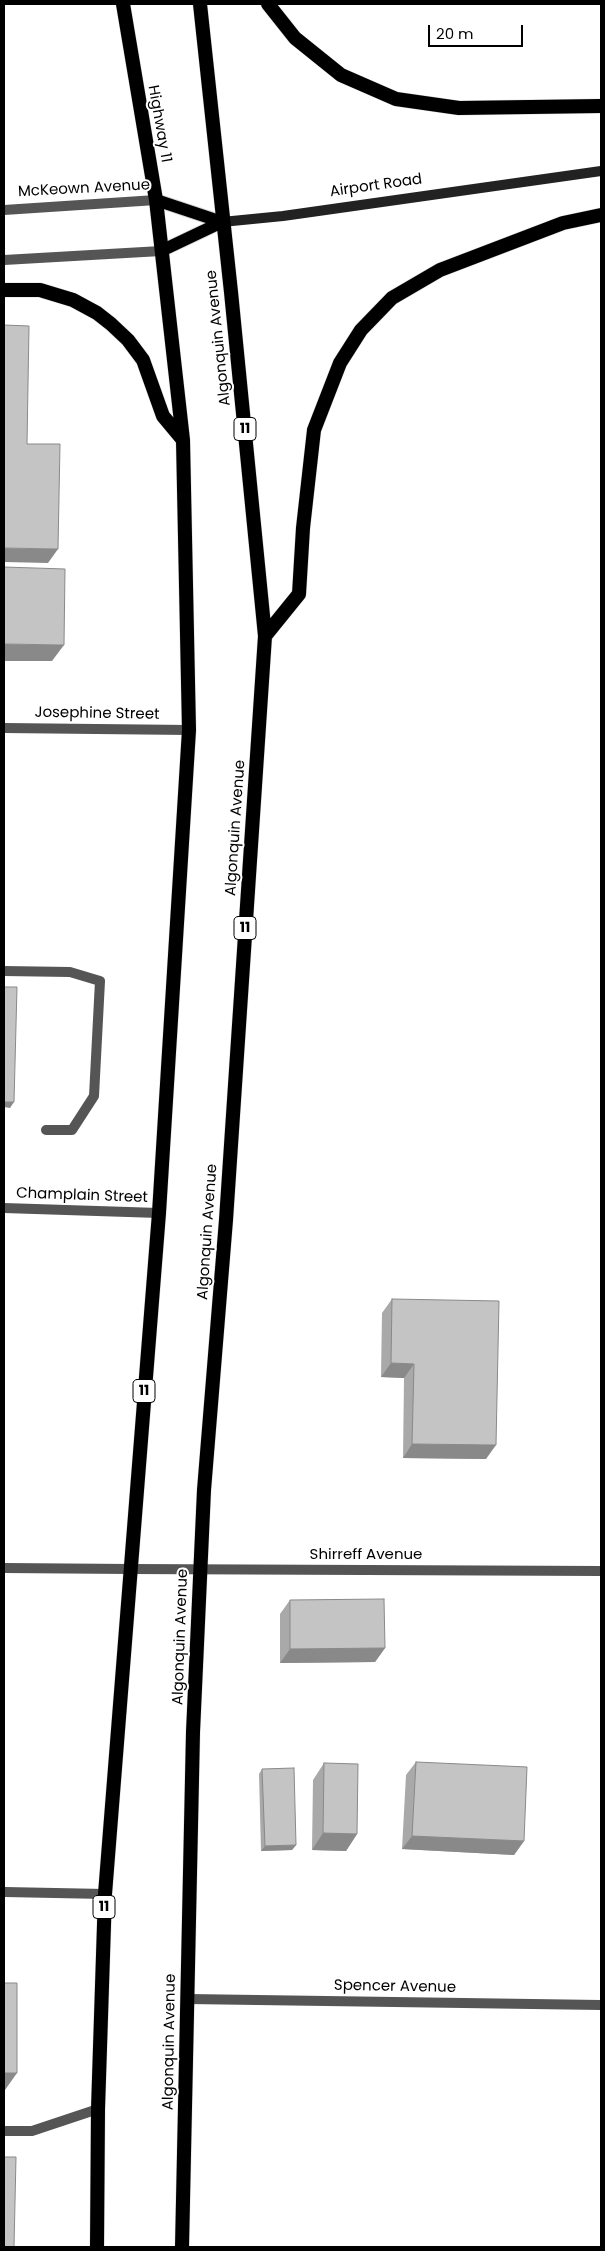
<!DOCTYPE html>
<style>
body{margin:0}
#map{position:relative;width:605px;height:2251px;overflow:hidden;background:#fff;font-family:Poppins,sans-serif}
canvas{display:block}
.frame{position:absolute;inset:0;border:5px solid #000;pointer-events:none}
.scale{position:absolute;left:428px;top:25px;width:95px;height:22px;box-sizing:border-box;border:2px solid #000;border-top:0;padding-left:6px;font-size:15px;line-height:18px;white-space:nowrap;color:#000;-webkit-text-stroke:4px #fff;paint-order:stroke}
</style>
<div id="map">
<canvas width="605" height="2251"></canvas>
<div class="frame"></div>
<div class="scale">20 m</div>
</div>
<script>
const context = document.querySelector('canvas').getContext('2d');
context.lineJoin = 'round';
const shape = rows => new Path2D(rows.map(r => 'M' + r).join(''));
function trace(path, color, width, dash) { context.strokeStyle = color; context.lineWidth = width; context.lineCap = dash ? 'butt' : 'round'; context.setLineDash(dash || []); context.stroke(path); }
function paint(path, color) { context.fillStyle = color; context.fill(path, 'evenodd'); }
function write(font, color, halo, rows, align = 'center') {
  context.font = font + ' Poppins,sans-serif'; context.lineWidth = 4; context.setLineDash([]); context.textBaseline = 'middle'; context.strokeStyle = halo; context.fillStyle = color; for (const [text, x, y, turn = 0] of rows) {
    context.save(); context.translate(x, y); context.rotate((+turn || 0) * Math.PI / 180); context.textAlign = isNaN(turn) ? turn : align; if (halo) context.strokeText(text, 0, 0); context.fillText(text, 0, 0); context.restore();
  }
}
const service = shape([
 [4,971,70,972,100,981,94,1096,72,1130,46,1130],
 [4,1568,130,1569],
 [5,1892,105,1894],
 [4,2131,32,2131,98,2109]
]);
const minor = shape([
 [4,1208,159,1213],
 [130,1569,601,1571],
 [188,1999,601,2005]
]);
const tertiary = shape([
 [4,210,156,200],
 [4,260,161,251],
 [4,728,189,730]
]);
const secondary = shape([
 [222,222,283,216,601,171]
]);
const primary = shape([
 [156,200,222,222],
 [161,251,222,222]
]);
const trunk = shape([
 [268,4,295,38,341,75,396,99,459,108,601,106],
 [4,290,40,290,73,300,97,313,111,324,128,340,143,360,163,416,183,440],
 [265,636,299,594,303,528,314,430,340,363,361,330,392,298,440,270,563,223,601,215],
 [97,2247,98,2109,105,1894,159,1213,189,730,183,440,156,200,123,4],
 [182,2247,193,1732,204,1490,226,1220,265,636,231,292,200,4]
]);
const wall = shape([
 [392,1299,486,1459,403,1458,404,1378,381,1377,382,1313],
 [290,1600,385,1648,375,1662,280,1663,280,1614],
 [416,1762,524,1841,514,1855,402,1849,406,1775],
 [324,1763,357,1834,346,1851,312,1850,313,1780],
 [262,1769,296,1845,292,1850,261,1851,259,1774]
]);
const shadedWall = shape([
 [4,548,58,549,48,563,4,562],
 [4,644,64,645,52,661,4,661],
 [4,1102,14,1102,10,1108,4,1107],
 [391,1363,414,1364,404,1378,381,1377],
 [412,1444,496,1445,486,1459,403,1458],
 [385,1648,375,1662,280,1663,290,1649],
 [323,1833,357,1834,346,1851,312,1850],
 [412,1836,524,1841,514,1855,402,1849],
 [296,1845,292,1850,261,1851,265,1846],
 [4,2073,17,2073,5,2090,4,2090]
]);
const building = shape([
 [4,325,29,326,27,444,60,444,58,549,4,548,4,325],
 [4,567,65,569,64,645,4,644,4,567],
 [4,987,17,987,14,1102,4,1102,4,987],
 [392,1299,499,1301,496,1445,412,1444,414,1364,391,1363,392,1299],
 [384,1599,385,1648,290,1649,290,1600,384,1599],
 [416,1762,527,1767,524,1841,412,1836,416,1762],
 [324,1763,358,1764,357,1834,323,1833,324,1763],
 [294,1768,296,1845,265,1846,262,1769,294,1768],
 [4,1983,17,1983,17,2073,4,2073,4,1983],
 [4,2157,16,2157,14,2247,4,2247,4,2157]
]);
const shields = [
 [245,429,22],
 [245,928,22],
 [144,1391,22],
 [104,1907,22]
];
const shieldNames = [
 ["11",245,429],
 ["11",245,928],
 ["11",144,1391],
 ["11",104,1907]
];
const streetNames = [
 ["Highway 11",159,124,80],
 ["Airport Road",376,186,-8],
 ["McKeown Avenue",84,189,-3],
 ["Algonquin Avenue",219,338,-96],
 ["Josephine Street",97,714,1],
 ["Algonquin Avenue",236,828,-86],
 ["Champlain Street",82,1196,2],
 ["Algonquin Avenue",208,1232,-86],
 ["Shirreff Avenue",366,1555],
 ["Algonquin Avenue",181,1637,-88],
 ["Spencer Avenue",395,1987,1],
 ["Algonquin Avenue",170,2042,-89]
];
trace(primary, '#dbdbdb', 14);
trace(trunk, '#dbdbdb', 15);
trace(service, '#555', 10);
trace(minor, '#555', 10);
trace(tertiary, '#555', 10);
trace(secondary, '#222', 10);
trace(primary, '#000', 12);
trace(trunk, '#000', 14);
paint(wall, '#a9a9a9');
paint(shadedWall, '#898989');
paint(building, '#c4c4c4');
trace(building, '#898989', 1);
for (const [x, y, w] of shields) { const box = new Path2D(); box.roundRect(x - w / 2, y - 11.5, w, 23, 4); context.fillStyle = '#fff'; context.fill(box); trace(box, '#000', 1); }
write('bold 14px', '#000', null, shieldNames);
write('15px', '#000', '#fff', streetNames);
</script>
